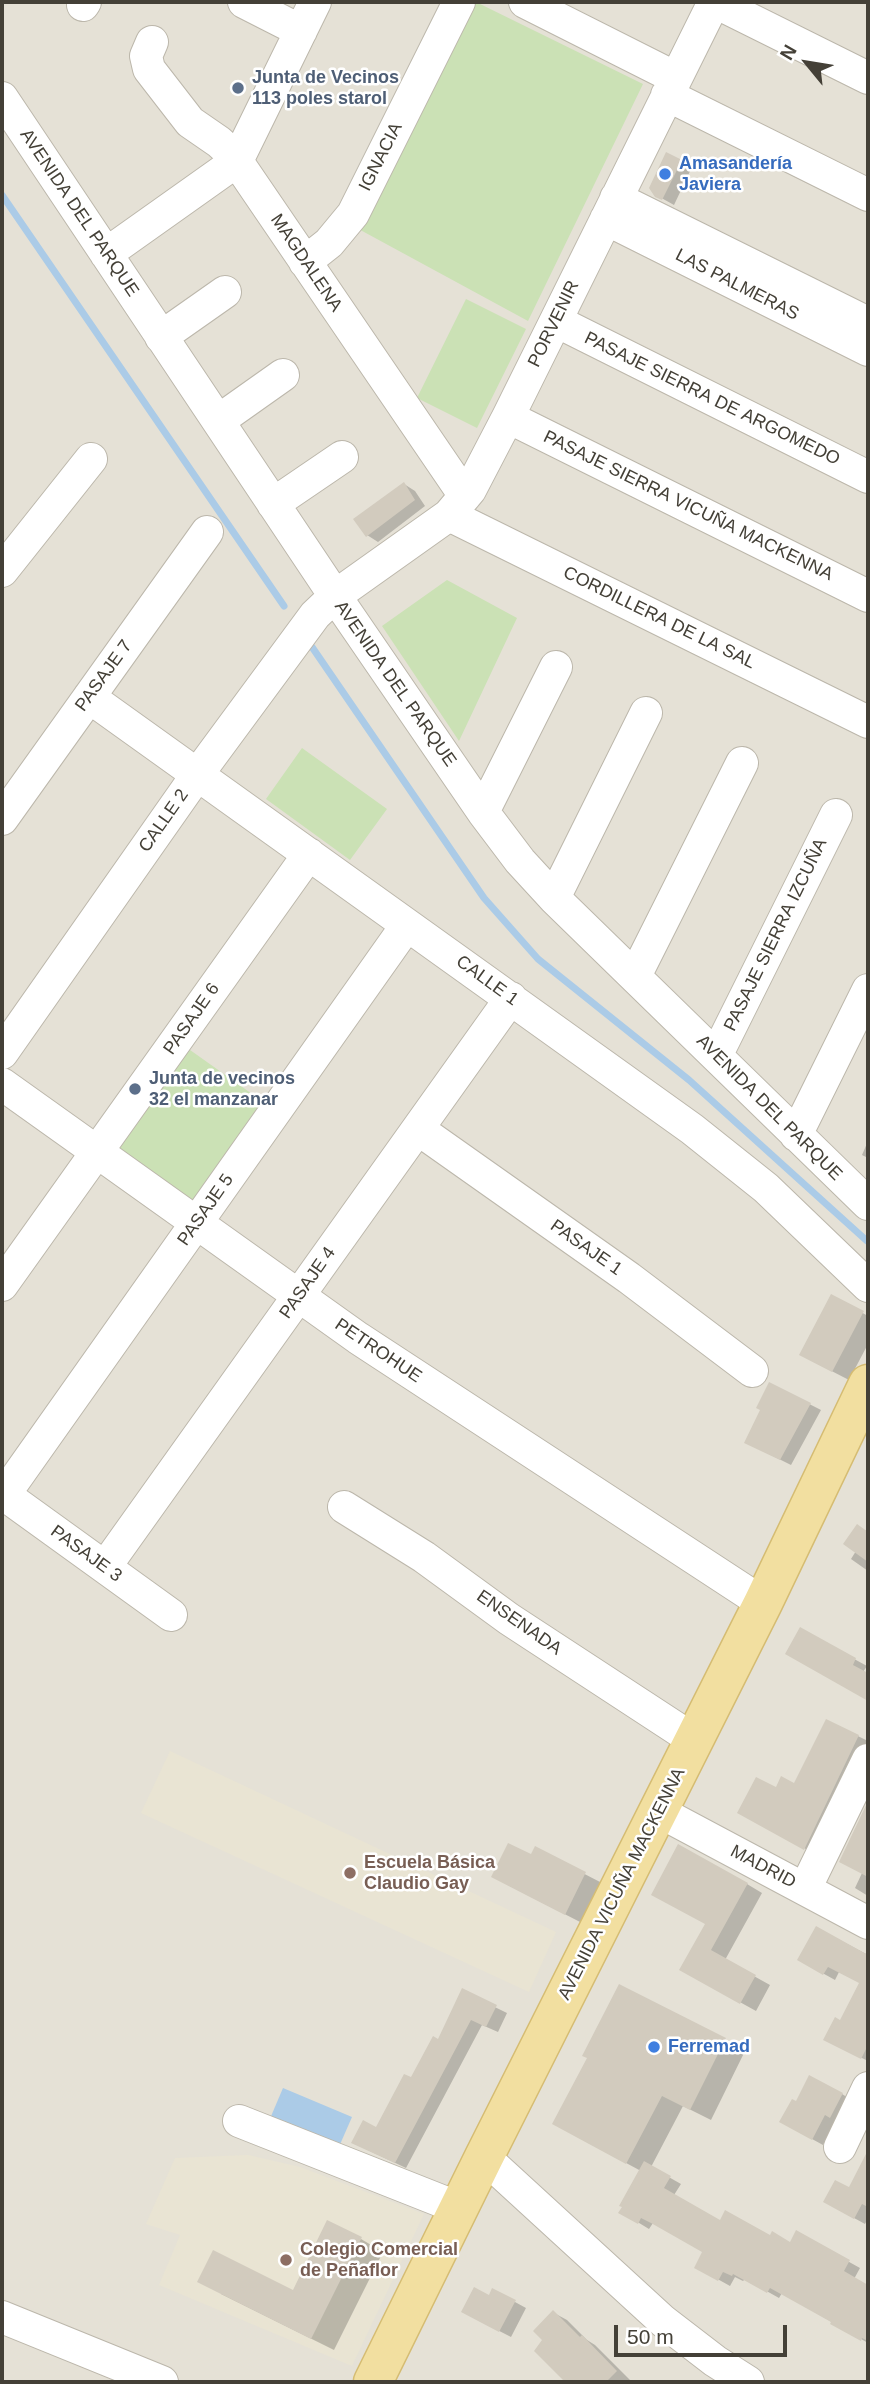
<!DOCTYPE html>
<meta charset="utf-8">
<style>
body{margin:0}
#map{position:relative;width:870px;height:2384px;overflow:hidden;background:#f1efe8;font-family:Arial,sans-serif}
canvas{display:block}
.frame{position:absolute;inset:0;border:4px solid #444037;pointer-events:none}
.north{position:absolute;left:772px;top:28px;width:70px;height:70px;-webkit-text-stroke:5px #fff;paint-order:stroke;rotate:300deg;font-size:19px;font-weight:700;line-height:28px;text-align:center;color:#444037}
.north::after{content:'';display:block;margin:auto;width:24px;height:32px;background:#444037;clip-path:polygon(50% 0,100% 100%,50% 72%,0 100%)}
.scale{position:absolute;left:614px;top:2325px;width:173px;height:32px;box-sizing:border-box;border:4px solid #444037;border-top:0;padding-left:9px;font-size:21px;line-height:24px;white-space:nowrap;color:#444037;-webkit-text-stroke:5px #fff;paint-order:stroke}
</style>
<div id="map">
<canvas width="870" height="2384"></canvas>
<div class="frame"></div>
<div class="north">N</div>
<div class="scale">50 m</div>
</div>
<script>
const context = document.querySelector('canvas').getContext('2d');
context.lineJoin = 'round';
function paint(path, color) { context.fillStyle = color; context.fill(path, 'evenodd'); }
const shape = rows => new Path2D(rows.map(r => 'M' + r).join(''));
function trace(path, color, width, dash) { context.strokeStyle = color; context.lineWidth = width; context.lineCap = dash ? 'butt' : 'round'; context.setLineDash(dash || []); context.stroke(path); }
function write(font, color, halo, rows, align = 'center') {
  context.font = font + ' Arial,sans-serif'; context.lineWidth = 5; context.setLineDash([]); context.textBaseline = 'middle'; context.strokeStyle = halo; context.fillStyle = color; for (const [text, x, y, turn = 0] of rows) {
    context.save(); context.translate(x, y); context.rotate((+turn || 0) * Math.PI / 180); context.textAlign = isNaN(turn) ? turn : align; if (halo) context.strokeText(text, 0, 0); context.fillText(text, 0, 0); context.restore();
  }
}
const residential = shape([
 [2,2,868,2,868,2382,2,2382]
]);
const education = shape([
 [170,1751,556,1932,529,1992,141,1813],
 [248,2155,300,2167,424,2214,352,2366,159,2285,180,2235,146,2224,175,2158]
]);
const green = shape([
 [469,2,476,2,643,84,528,321,353,226],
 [466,299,526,329,477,428,417,398],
 [447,580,517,618,459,741,382,626],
 [302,748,387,809,350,860,266,799],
 [183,1045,262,1101,191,1203,112,1148]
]);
const water = shape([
 [283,2088,352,2117,338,2149,269,2121]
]);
const shadow = shape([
 [681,161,692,167,674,205,656,195],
 [404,484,415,491,425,506,378,542,367,535],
 [868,1141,868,1158,862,1155],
 [832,1296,868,1316,868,1344,849,1380,818,1364],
 [770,1384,821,1410,791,1465,757,1448,762,1410],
 [857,1526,868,1532,868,1571,851,1559,856,1551],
 [801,1630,867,1666,863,1672,868,1675,868,1699,788,1654],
 [827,1721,868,1741,868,1752,815,1854,740,1813,777,1789,795,1785],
 [868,1805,868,1896,855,1888,862,1873,841,1861],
 [536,1849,602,1883,582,1923,510,1886],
 [747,1884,762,1893,725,1960,770,1985,756,2011,682,1970],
 [817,1928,868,1955,868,2061,836,2045,841,2022,861,1983,839,1972,835,1980,799,1960],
 [619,1986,745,2051,711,2120,683,2106,651,2167,681,2184,674,2195,721,2222,791,2244,797,2233,860,2268,854,2279,868,2287,868,2343,782,2293,779,2298,745,2279,743,2281,735,2277,730,2286,696,2267,705,2251,653,2223,649,2229,621,2212,641,2171,574,2135,589,2058],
 [462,1991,507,2013,498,2032,482,2025,406,2168,353,2143,376,2129,439,2042],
 [842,2094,853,2101,837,2120,823,2145,781,2122,796,2103],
 [868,2154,868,2218,865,2224,825,2202,850,2189],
 [361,2239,383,2252,334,2350,221,2294,293,2292],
 [489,2297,515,2302,526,2308,511,2337,474,2318],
 [554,2313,567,2320,587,2340,595,2345,632,2382,568,2382,537,2351,544,2340]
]);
const stream = shape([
 [2,195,284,606],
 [312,647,484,898,538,959,689,1080,867,1241]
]);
const building = shape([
 [666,152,682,160,662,200,655,197,649,188],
 [404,482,415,500,366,537,353,519],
 [831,1294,864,1311,832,1372,799,1355],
 [769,1382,811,1403,780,1460,744,1443,760,1410,756,1408],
 [857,1524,868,1532,868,1562,843,1544],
 [800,1627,856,1658,853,1665,868,1673,868,1701,785,1654],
 [826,1719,859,1735,804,1850,737,1813,756,1777,776,1787,781,1776,794,1783],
 [868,1801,868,1877,839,1862],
 [508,1843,531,1854,535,1846,586,1872,565,1915,491,1877],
 [678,1844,748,1883,711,1950,756,1975,740,2004,679,1970,705,1924,651,1895],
 [816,1926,868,1955,868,2045,861,2059,823,2040,835,2017,840,2020,859,1983,828,1967,823,1975,797,1960],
 [619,1984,726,2038,690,2110,662,2096,626,2164,552,2124,587,2058,582,2056],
 [462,1988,497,2005,486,2027,471,2020,395,2163,351,2143,363,2120,376,2127,404,2074,411,2077,433,2036,438,2039],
 [809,2075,843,2093,830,2118,825,2115,812,2140,779,2122,792,2099,796,2101],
 [868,2150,868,2207,862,2204,854,2219,823,2202,835,2180,849,2187],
 [644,2161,671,2176,664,2188,720,2220,725,2210,770,2235,772,2231,790,2242,796,2230,850,2260,844,2271,868,2285,868,2341,862,2338,861,2341,830,2324,831,2322,770,2288,767,2293,733,2274,732,2276,723,2272,718,2281,694,2268,702,2252,651,2223,641,2218,638,2224,618,2213,622,2207,619,2206],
 [327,2220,362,2237,311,2339,197,2282,213,2250,293,2290],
 [474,2287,489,2295,492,2288,516,2300,499,2332,461,2312],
 [553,2310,580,2337,582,2335,617,2371,606,2382,565,2382,534,2351,542,2340,533,2331]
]);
const minor = shape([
 [244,2,301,31],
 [525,2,676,78],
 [715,2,868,78],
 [83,5,85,2],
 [152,42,146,56,149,69,190,122,219,142,232,154,465,496],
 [667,95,868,195],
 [2,98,335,596,483,812,520,861,554,898,868,1204],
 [616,198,868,323],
 [606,219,868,350],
 [106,254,237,161,315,2],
 [305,262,329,243,353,214,459,2],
 [556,321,868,477],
 [161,337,225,292],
 [508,417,868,596],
 [218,421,283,375],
 [273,504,342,457],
 [449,515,868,722],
 [2,571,91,459],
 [89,697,692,1129,766,1188,868,1286],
 [483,812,556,667],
 [2,819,207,532],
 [554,898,646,713],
 [635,976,742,763],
 [2,1053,197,775,315,615,335,596,449,515,470,490,508,417,714,2],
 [716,1056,836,815],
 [2,1084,358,1338,763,1603],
 [418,1129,629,1278,752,1371],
 [796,1135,868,990],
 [2,1285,309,854],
 [2,1493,171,1615],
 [4,1495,407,925],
 [344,1507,424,1557,509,1619,694,1740],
 [105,1567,511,998],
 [658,1811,868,1923],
 [805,1889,868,1760],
 [239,2121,459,2208],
 [840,2147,868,2088],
 [484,2157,663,2321,715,2361,748,2382],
 [2,2317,162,2382]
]);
const major = shape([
 [373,2382,484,2157,763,1603,868,1384]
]);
const markers = [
 [238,88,7,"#5c6f8a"],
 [665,174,7,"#3f7fe0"],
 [135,1089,7,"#5c6f8a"],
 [350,1873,7,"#8d6e63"],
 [654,2047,7,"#3f7fe0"],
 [286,2260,7,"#8d6e63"]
];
const serviceNames = [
 ["Junta de Vecinos",252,78],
 ["113 poles starol",252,99],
 ["Junta de vecinos",149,1079],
 ["32 el manzanar",149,1100]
];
const streetNames = [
 ["IGNACIA",381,157,-63],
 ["AVENIDA DEL PARQUE",79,213,56],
 ["MAGDALENA",306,263,56],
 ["LAS PALMERAS",737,285,27],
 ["PORVENIR",554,324,-64],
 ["PASAJE SIERRA DE ARGOMEDO",712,399,26],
 ["PASAJE SIERRA VICUÑA MACKENNA",688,506,26],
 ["CORDILLERA DE LA SAL",659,618,26],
 ["PASAJE 7",104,676,-54],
 ["AVENIDA DEL PARQUE",395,684,55],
 ["CALLE 2",164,821,-55],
 ["PASAJE SIERRA IZCUÑA",776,935,-64],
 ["CALLE 1",487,981,36],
 ["PASAJE 6",192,1019,-55],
 ["AVENIDA DEL PARQUE",769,1108,45],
 ["PASAJE 5",206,1210,-55],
 ["PASAJE 1",586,1248,35],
 ["PASAJE 4",308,1283,-55],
 ["PETROHUE",378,1351,34],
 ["PASAJE 3",86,1554,36],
 ["ENSENADA",519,1623,35],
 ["MADRID",763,1867,28],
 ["AVENIDA VICUÑA MACKENNA",622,1884,-63]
];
const shopNames = [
 ["Amasandería",679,164],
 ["Javiera",679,185],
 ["Ferremad",668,2047]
];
const educationNames = [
 ["Escuela Básica",364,1863],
 ["Claudio Gay",364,1884],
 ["Colegio Comercial",300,2250],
 ["de Peñaflor",300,2271]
];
paint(residential, '#e5e1d6');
paint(education, '#e9e4d3');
paint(green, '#cbe1b5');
paint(water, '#abcbe7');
paint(shadow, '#0003');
trace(stream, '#abcbe7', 7);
paint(building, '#d2cbbe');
trace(minor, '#bcb7ab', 34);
trace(major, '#d5bc72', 41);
trace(minor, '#fff', 32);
trace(major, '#f2dfa0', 38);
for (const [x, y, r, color] of markers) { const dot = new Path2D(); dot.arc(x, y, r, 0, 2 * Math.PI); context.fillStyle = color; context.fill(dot); trace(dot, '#fff', 2.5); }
write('bold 18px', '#4e5e75', '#fff', serviceNames, 'left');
write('18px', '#444037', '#fff', streetNames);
write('bold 18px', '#366cbe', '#fff', shopNames, 'left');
write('bold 18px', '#785e54', '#fff', educationNames, 'left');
</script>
